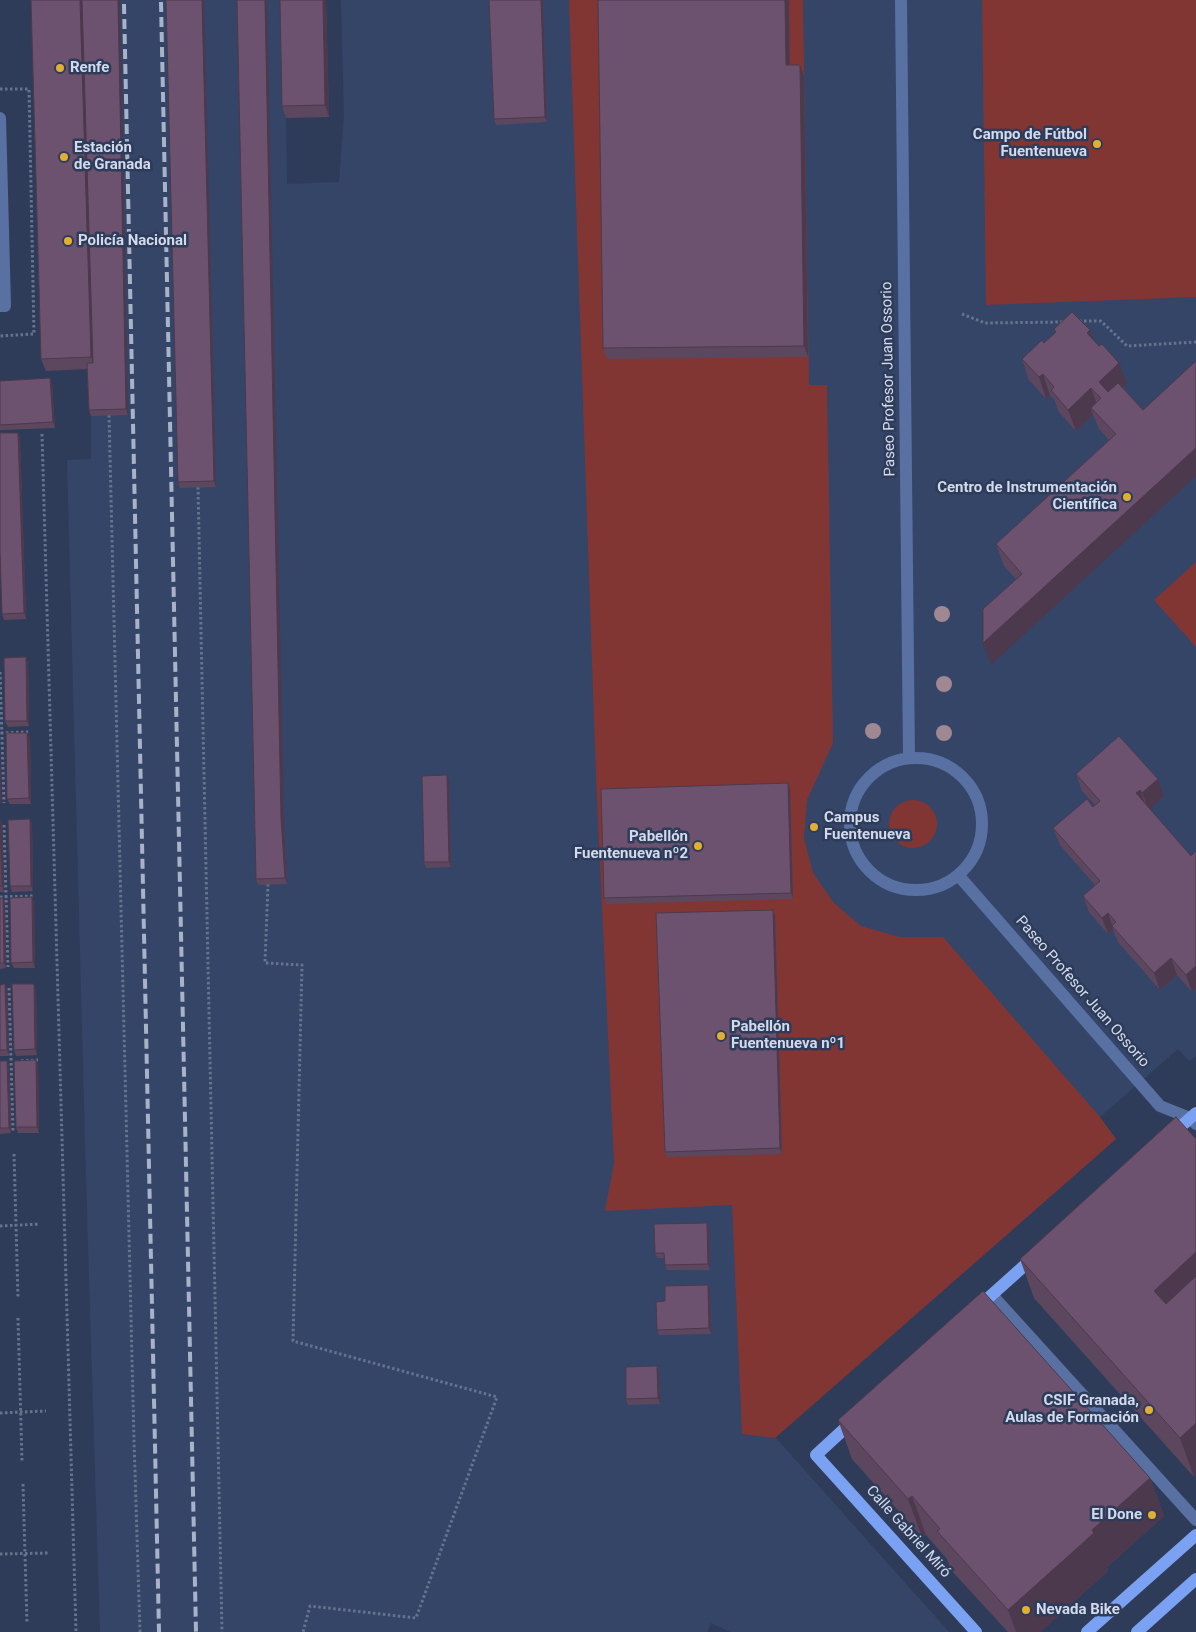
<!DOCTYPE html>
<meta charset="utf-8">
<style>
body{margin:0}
canvas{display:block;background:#2e3c59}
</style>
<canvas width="1196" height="1632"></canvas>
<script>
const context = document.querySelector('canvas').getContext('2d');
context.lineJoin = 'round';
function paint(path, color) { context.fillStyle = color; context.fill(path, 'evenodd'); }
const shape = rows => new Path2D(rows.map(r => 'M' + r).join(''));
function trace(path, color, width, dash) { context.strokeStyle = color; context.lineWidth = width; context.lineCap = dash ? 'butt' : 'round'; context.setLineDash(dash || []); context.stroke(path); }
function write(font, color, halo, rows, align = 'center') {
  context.font = font + ' Roboto,sans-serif'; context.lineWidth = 5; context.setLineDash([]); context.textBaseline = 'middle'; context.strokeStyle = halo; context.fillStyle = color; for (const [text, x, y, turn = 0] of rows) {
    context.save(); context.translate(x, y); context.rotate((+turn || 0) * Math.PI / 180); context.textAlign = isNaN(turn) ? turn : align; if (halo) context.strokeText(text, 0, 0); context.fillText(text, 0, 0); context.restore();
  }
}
const built = shape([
 [84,0,284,0,287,184,339,182,344,116,341,0,1196,0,1196,1056,1189,1061,1178,1049,1100,1117,1116,1139,775,1437,949,1632,730,1632,711,1623,707,1632,100,1632,86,1177,67,460,91,459,91,416]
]);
const green = shape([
 [569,0,803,0,809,385,827,385,833,743,807,800,804,838,813,873,834,903,861,926,900,937,943,937,1100,1117,1116,1139,775,1438,742,1434,732,1205,605,1211,614,1163,596,778],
 [982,0,1196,0,1196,297,986,305],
 [1196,562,1196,647,1154,600],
 '889 824a24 24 0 1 1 48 0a24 24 0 1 1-48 0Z'
]);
const path = shape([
 [0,89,29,89,34,334,0,336],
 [962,314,985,323,1065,322],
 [1079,321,1101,321,1127,346,1196,342],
 [109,415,134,1440,140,1632],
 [42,434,76,1632],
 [198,487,222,1632],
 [0,672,4,803],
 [1,733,28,732],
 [4,825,8,967],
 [268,884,265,963,302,965,293,1341,497,1397,416,1618,310,1606,303,1632],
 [0,897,33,896],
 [9,988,13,1131],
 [21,1061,38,1060],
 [14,1154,18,1297],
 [0,1226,40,1224],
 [18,1318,22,1461],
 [0,1413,46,1411],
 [23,1484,27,1624],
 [0,1554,49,1553]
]);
const minor = shape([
 [901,0,909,757],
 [0,118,5,306,0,306],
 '850 824a66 66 0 1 1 132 0a66 66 0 1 1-132 0Z',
 [959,876,1160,1106,1190,1118,1196,1124],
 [992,1295,1196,1520]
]);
const major = shape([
 [1170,1136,1196,1113],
 [976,1309,1034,1257],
 [854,1420,816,1455,976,1632],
 [1087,1632,1196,1535],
 [1137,1632,1196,1579]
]);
const rail = shape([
 [161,2,196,1632],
 [124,4,159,1632]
]);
const trees = [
 [942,614],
 [944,684],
 [873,731],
 [944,733]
];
const wall = shape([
 [31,0,128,415,91,416,89,410,87,369,46,371,41,359],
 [166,0,216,487,180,488,178,482],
 [326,0,329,117,286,118,282,106],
 [489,0,543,0,547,122,496,125,494,119],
 [789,0,790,65,800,65,804,76,808,357,607,359,603,348],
 [1054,329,1094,340,1127,384,1123,388,1143,410,991,665,1016,579,1004,566,996,544,1109,440,1099,429,1093,415,1076,431,1059,412,1054,399,1050,395,1046,399,1029,380,1022,359,1044,343,1055,333],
 [50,378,52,384,55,428,0,430,0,381],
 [18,433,20,438,26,619,4,620,2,614],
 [26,657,28,663,29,726,8,727,5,721],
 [30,738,31,804,10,804,7,799],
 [1076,774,1158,779,1164,796,1149,809,1191,856,1196,851,1196,988,1192,992,1177,975,1160,990,1118,942,1113,930,1108,934,1089,912,1083,896,1095,885,1060,845,1053,828,1095,805,1082,791],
 [449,781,451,867,426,868,424,862],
 [788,783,790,789,793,899,606,904,604,898],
 [30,819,32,825,33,891,12,892,10,886],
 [0,820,2,826,4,892,0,892],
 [284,823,287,884,258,885,256,879],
 [32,897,34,903,35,968,14,968,11,963],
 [0,898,3,898,5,904,6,968,0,969],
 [775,915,782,1154,667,1157,665,1152],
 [0,985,7,990,9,1056,0,1056],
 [36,990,37,1055,16,1056,14,1050],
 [36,1060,38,1066,39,1133,18,1133,16,1127],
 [0,1061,7,1061,9,1067,11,1133,0,1134],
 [1196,1139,1196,1474,1194,1477,1034,1298,1020,1259],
 [707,1223,709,1229,710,1270,667,1270,665,1265,664,1258,657,1258,655,1253],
 [708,1285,710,1291,711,1334,659,1335,657,1330,665,1301],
 [657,1366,659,1372,660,1404,628,1405,626,1399],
 [838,1420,1150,1478,1164,1516,1107,1567,1108,1571,1040,1632,1008,1632,951,1570,947,1559,926,1535,922,1537,852,1459]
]);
const shadedWall = shape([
 [80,0,84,0,95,368,91,357],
 [118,0,120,0,128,415,126,409],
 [202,0,204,0,216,487,214,481],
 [265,0,267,0,284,823,287,884,285,878,281,818],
 [323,0,326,0,329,117,325,105],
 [541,0,543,0,547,122,545,117],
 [785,0,789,0,790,76,786,65],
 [800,65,804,76,808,357,804,346],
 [1090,330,1098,352,1087,333],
 [1119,363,1127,384,1107,403,1099,382],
 [1043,374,1050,395,1046,399,1039,377],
 [50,378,52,384,55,428,53,422],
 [1091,388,1099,410,1091,408,1093,415,1076,431,1068,410],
 [18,433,20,438,26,619,24,613],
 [1196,448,1196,476,991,665,983,643],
 [26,657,28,663,29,726,27,721],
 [27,733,30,738,31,804,29,798],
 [0,746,2,805,0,800],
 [447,775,449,781,451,867,449,862],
 [1158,779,1164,796,1149,810,1142,793],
 [788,783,790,789,793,899,791,893],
 [1140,790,1146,806,1136,793],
 [30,819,32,825,33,891,31,886],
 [0,820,2,826,4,892,2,886],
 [32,897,34,903,35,968,33,962],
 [3,898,5,904,6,968,4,963],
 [773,910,775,915,782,1154,780,1148],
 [1108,913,1113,928,1112,926,1113,930,1108,934,1102,918],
 [1171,958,1177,975,1160,990,1154,973],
 [1196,966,1196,988,1192,992,1186,975],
 [5,984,7,990,9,1056,7,1050],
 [34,984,36,990,37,1055,35,1049],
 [36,1060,38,1066,39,1133,37,1127],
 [7,1061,9,1067,11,1133,9,1128],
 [707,1223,709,1229,710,1270,708,1264],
 [1196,1252,1196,1328,1169,1313,1154,1291],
 [708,1285,710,1291,711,1334,709,1328],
 [657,1366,659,1372,660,1404,658,1398],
 [1196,1423,1196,1474,1194,1477,1180,1438],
 [1150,1478,1164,1516,1107,1567,1108,1571,1040,1632,1016,1632,1008,1610,1092,1530],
 [912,1496,926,1535,922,1537,908,1499]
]);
const building = shape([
 [31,0,80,0,91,357,41,359,31,0],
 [82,0,118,0,126,409,89,410,87,363,93,363,82,0],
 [166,0,202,0,214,481,178,482,166,0],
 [237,0,265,0,281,818,285,878,256,879,237,0],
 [280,0,323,0,325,105,282,106,280,0],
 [489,0,541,0,545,117,494,119,489,0],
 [598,0,785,0,786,65,800,65,804,346,603,348,598,0],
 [1072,312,1090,330,1087,333,1099,346,1102,344,1119,363,1099,382,1108,392,1118,383,1143,410,1196,361,1196,448,983,643,983,609,1022,574,996,544,1116,434,1091,408,1101,398,1091,388,1068,410,1051,390,1054,387,1043,374,1039,377,1022,359,1042,340,1044,343,1056,332,1054,329,1072,312],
 [50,378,53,422,0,425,0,381,50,378],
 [0,433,18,433,24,613,2,614,0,550,0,433],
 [26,657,27,721,5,721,4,658,26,657],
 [6,733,27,733,29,798,7,799,6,733],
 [1119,736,1158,779,1142,793,1140,790,1136,793,1191,856,1196,851,1196,966,1186,975,1171,958,1154,973,1112,926,1116,922,1108,913,1102,918,1083,896,1100,881,1053,828,1087,799,1093,807,1100,801,1076,774,1119,736],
 [447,775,449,862,424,862,422,776,447,775],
 [788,783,791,893,604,898,601,789,788,783],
 [30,819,31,886,10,886,8,820,30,819],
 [0,821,2,886,0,886,0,821],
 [32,897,33,962,11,963,10,898,32,897],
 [0,898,3,898,4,963,0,963,0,898],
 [773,910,780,1148,665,1152,656,913,773,910],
 [5,984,7,1050,0,1050,0,985,5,984],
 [12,984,34,984,35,1049,14,1050,12,984],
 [36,1060,37,1127,16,1127,14,1061,36,1060],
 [0,1061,7,1061,9,1128,0,1128,0,1061],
 [1176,1117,1196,1139,1196,1252,1154,1291,1166,1304,1196,1276,1196,1423,1180,1438,1020,1259,1176,1117],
 [707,1223,708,1264,665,1265,664,1253,655,1253,654,1224,707,1223],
 [708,1285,709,1328,657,1330,656,1302,665,1301,665,1286,708,1285],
 [983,1291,1150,1478,1092,1530,1094,1533,1008,1610,937,1531,940,1529,912,1496,908,1499,838,1420,983,1291],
 [657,1366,658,1398,626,1399,626,1367,657,1366]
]);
const markers = [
 [60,68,5,"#e2af34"],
 [1097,144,5,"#e2af34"],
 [64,157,5,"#e2af34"],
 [68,241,5,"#e2af34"],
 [1127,497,5,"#e2af34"],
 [814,827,5,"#e2af34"],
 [698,846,5,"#e2af34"],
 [721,1036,5,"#e2af34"],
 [1149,1410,5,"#e2af34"],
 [1152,1515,5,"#e2af34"],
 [1026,1610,5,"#e2af34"]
];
const poiNames = [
 ["Renfe",70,68],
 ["Campo de Fútbol",1087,135,"right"],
 ["Fuentenueva",1087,152,"right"],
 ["Estación",74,148],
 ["de Granada",74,165],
 ["Policía Nacional",78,241],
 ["Centro de Instrumentación",1117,488,"right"],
 ["Científica",1117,505,"right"],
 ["Campus",824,818],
 ["Fuentenueva",824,835],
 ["Pabellón",688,837,"right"],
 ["Fuentenueva nº2",688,854,"right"],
 ["Pabellón",731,1027],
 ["Fuentenueva nº1",731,1044],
 ["CSIF Granada,",1139,1401,"right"],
 ["Aulas de Formación",1139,1418,"right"],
 ["El Done",1142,1515,"right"],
 ["Nevada Bike",1036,1610]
];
const streetNames = [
 ["Paseo Profesor Juan Ossorio",889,379,-91],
 ["Paseo Profesor Juan Ossorio",1082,992,49],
 ["Calle Gabriel Miró",908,1532,48]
];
paint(built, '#344568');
paint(green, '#813634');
trace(path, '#66738c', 3, [2.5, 2.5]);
trace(minor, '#5870a2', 12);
trace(major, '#7ba1f3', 12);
trace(rail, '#a9b3c8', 4, [10, 5]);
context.fillStyle = '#9f8892';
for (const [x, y] of trees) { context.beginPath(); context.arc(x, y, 8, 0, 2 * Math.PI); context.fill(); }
paint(wall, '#5d475f');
paint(shadedWall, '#4c394d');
paint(building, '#6c526e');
trace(building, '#4c394d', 1);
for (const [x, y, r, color] of markers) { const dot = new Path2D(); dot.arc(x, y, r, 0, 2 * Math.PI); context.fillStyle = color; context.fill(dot); trace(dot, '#2e3c59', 2); }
write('bold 15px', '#d2dbed', '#2e3c59', poiNames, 'left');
write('15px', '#d2dbed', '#2e3c59', streetNames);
</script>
